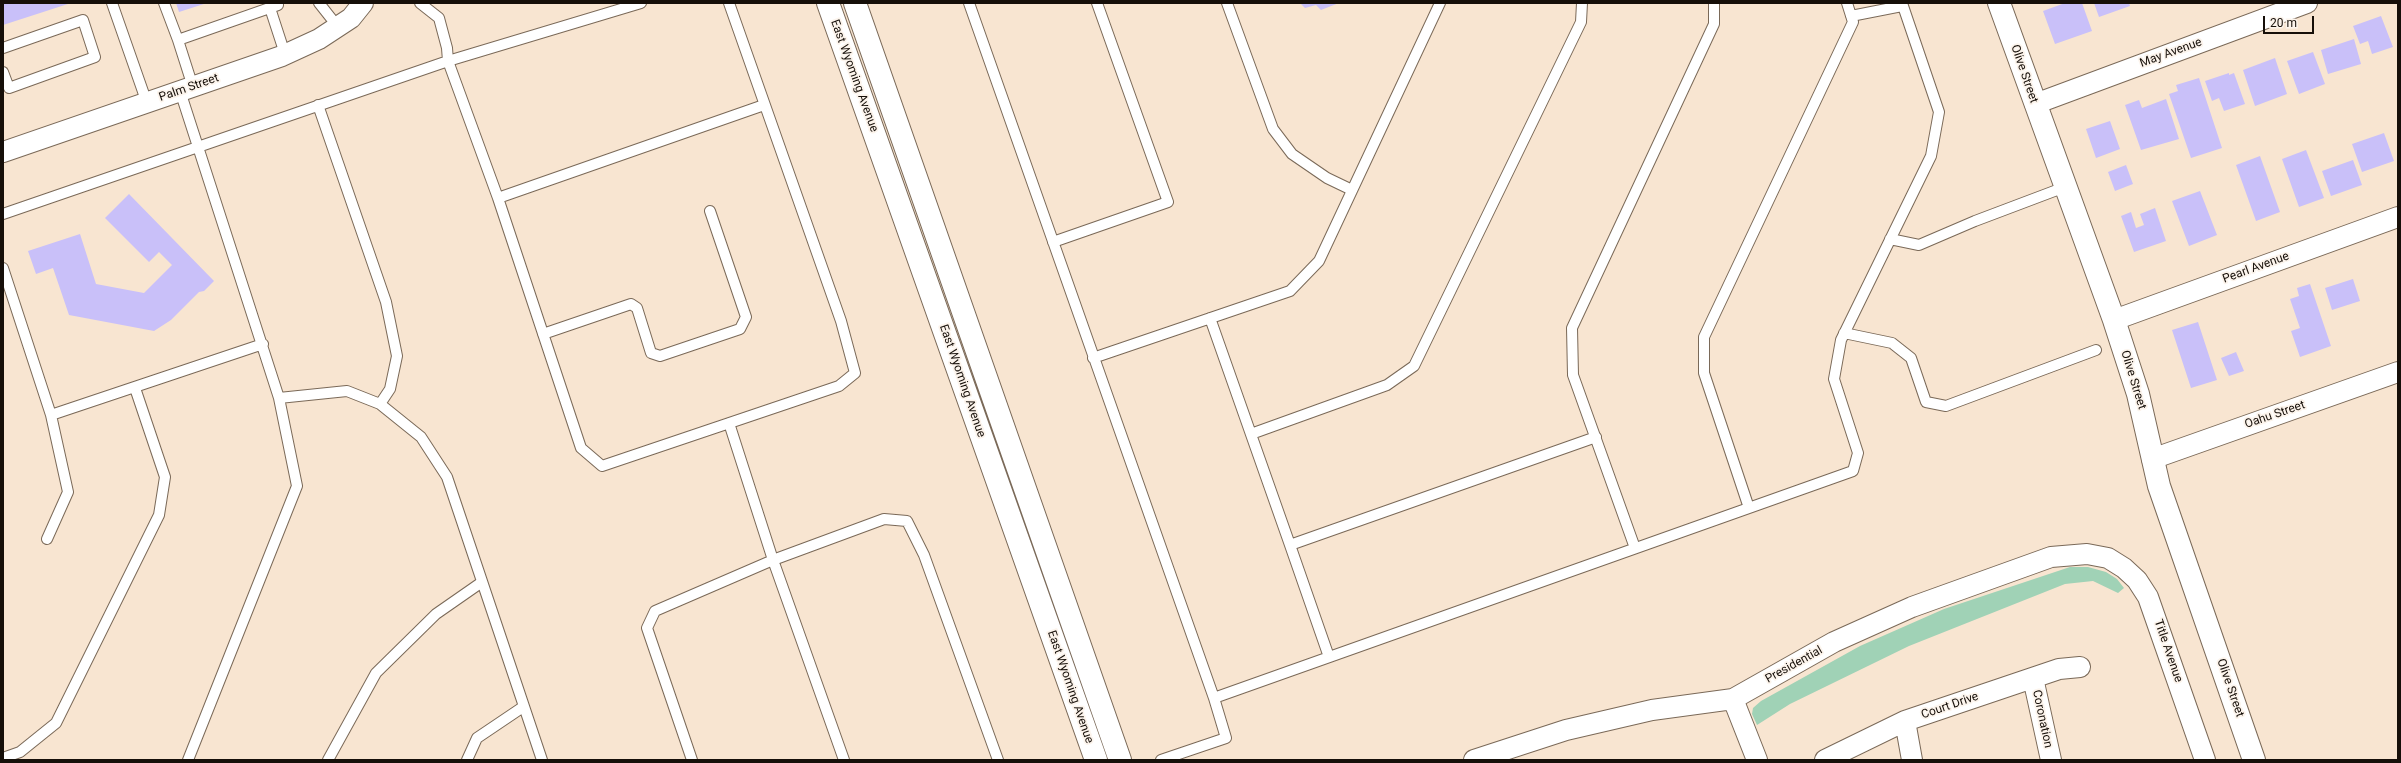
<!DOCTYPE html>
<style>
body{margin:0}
#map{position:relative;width:2401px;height:763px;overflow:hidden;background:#f8e5d1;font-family:Roboto,sans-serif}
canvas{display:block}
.frame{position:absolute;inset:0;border:4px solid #160f09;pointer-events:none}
.scale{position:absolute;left:2263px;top:16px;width:51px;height:18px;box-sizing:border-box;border:2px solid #160f09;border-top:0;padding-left:5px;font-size:12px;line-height:14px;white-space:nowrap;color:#160f09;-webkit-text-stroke:3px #fcf4ec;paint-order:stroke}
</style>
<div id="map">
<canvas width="2401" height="763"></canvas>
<div class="frame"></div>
<div class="scale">20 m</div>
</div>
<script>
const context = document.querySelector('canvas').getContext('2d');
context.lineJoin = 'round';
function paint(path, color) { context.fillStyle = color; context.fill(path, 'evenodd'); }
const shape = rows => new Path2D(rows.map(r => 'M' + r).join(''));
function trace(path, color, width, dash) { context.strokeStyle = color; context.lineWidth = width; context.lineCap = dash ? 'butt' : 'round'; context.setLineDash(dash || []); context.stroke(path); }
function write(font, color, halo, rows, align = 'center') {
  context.font = font + ' Roboto,sans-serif'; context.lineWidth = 3.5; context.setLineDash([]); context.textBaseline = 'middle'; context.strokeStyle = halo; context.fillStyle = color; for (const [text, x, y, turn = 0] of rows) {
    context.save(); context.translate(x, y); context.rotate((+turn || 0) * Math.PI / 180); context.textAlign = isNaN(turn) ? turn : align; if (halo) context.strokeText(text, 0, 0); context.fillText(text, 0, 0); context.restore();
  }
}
const green = shape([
 [2070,567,2088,567,2106,572,2117,579,2124,588,2118,593,2093,581,2065,584,1909,646,1790,704,1757,725,1752,714,1753,708,1761,701,1860,646,1944,609]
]);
const building = shape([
 [3,3,71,3,3,25],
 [176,3,207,3,179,12],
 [1300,3,1339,3,1321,10,1316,5,1305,8],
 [2065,3,2082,3,2092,31,2055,44,2043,11],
 [2094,3,2129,3,2130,6,2099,17],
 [2381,16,2393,47,2372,54,2368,41,2360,44,2353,26],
 [2354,39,2361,64,2328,74,2321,50],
 [2313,52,2325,84,2299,94,2287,61],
 [2275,58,2287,94,2255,106,2243,70],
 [2229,73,2229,75,2234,73,2245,104,2224,111,2219,98,2212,101,2205,81],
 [2199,78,2222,148,2191,158,2169,94,2178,91,2176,85],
 [2166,99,2179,139,2141,150,2125,105,2139,100,2142,108],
 [2110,121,2120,149,2096,158,2086,129],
 [2384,133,2394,161,2362,172,2352,144],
 [2306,150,2324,198,2299,207,2282,159],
 [2260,156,2280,212,2256,221,2236,165],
 [2353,160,2362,185,2331,196,2322,171],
 [2126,165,2133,184,2115,191,2108,172],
 [2200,191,2217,235,2189,246,2172,201],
 [129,194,214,281,204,291,199,292,171,320,154,331,69,315,53,268,36,274,28,251,80,234,96,284,144,293,172,265,159,252,149,262,105,218],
 [2155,208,2166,241,2134,252,2121,216,2131,212,2136,228,2144,225,2140,214],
 [2353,279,2360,301,2332,310,2325,288],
 [2310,284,2331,346,2300,357,2291,331,2300,328,2290,299,2299,296,2297,288],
 [2198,322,2217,380,2191,388,2172,330],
 [2236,352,2244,371,2229,376,2221,358]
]);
const service = shape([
 [112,3,147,103],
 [164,3,178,40,278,5,277,3],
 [319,3,338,27],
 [420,3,439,18,447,48,448,61,498,198,581,448,602,466,839,386,855,373,841,321,729,3],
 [969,3,1214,698,1853,471,1858,453,1834,379,1841,340,1931,156,1939,112,1902,3],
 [1227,3,1273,129,1292,154,1327,178,1352,190],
 [270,8,285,54],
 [1851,16,1902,6],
 [178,40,193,87],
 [3,48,83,20,95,57,9,88,3,72],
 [180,91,279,398,297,486,188,760],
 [318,105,386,302,397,356,390,389,380,404],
 [498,198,764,105],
 [3,214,448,61,641,3],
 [1890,239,1919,245,1975,221,2065,187],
 [1053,242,1168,202,1097,3],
 [3,268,51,415,68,492,47,539],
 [1210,318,1290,545,1596,437],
 [1844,333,1892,343,1911,358,1926,402,1946,406,2096,350],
 [543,334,631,304,637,308,651,353,660,356,740,329,746,317,710,211],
 [1093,358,1290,291,1319,261,1440,3],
 [279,398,347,391,380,404,421,437,447,477,542,760],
 [51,415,263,344],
 [729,423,773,560,844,760],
 [1251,434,1387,385,1414,366,1581,22,1582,3],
 [1749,508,1704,373,1704,337,1853,22,1847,3],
 [1290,545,1329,657],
 [1635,548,1573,375,1572,328,1714,24,1714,3],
 [3,758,20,752,56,723,159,515,165,477,135,388],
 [328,760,376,673,436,614,482,582],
 [467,760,477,738,523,707],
 [692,760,647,628,655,611,773,560,884,519,907,521,924,555,998,760],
 [1161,760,1226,738,1214,698]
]);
const minor = shape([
 [2035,104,2307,3],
 [3,152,282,56,319,39,351,18,363,3],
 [2114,320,2398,217],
 [2152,459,2398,372],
 [2033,678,2051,760],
 [1733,699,1757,760],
 [1905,721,1912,760],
 [1474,760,1566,730,1652,710,1733,699,1834,642,1912,607,2051,557,2087,554,2108,558,2124,568,2137,580,2148,597,2205,760],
 [1825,760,1905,721,2059,669,2080,667]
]);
const tertiary = shape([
 [828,3,1096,760],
 [855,3,1120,760],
 [1999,3,2114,320,2138,394,2159,486,2254,760]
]);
const streetNames = [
 ["May Avenue",2171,53,-20],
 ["Olive Street",2024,74,71],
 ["East Wyoming Avenue",854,76,70],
 ["Palm Street",189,88,-19],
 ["Pearl Avenue",2256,268,-20],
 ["Olive Street",2133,380,73],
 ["East Wyoming Avenue",962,381,71],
 ["Oahu Street",2275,415,-19],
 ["Title Avenue",2168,651,71],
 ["Presidential",1794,665,-29],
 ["East Wyoming Avenue",1070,687,71],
 ["Olive Street",2230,688,71],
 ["Court Drive",1950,706,-19],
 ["Coronation",2042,719,78]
];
paint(green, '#a0d2b6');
paint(building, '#c9c0f9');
trace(service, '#7a6958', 12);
trace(minor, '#7a6958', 22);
trace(tertiary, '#7a6958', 24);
trace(service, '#fff', 10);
trace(minor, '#fff', 20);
trace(tertiary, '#fff', 22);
write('12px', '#160f09', '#fcf4ec', streetNames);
</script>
